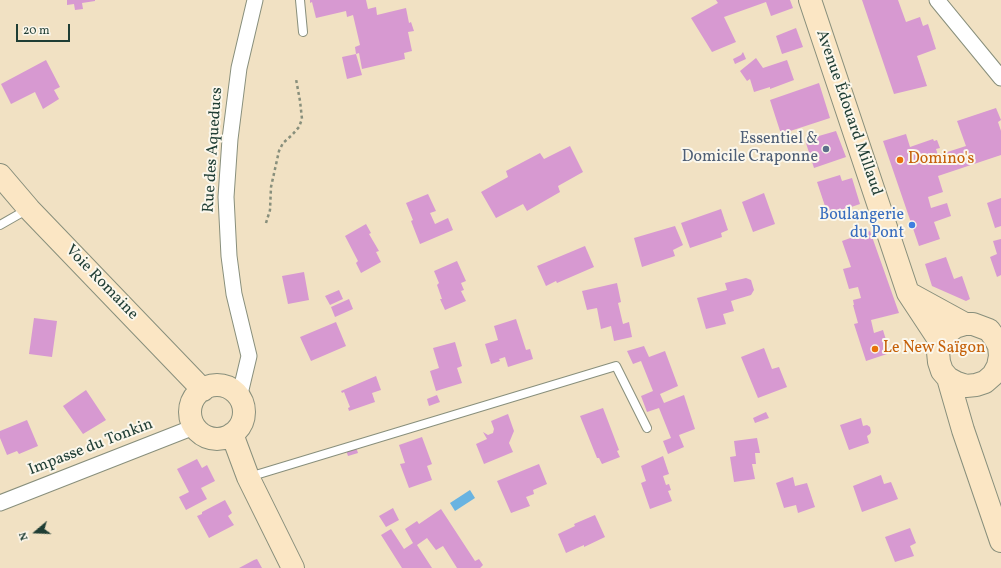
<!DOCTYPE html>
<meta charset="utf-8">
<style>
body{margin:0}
#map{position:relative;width:1001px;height:568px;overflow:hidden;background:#f1e1c3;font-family:Vollkorn,serif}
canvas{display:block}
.north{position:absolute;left:16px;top:512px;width:40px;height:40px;-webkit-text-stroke:3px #fbf7ec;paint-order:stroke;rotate:251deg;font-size:11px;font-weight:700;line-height:16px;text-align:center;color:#1f3d34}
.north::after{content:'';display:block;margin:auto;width:14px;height:18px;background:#1f3d34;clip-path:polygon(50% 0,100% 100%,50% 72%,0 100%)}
.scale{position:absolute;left:16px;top:24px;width:54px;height:18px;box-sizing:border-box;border:2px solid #1f3d34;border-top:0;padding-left:5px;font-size:12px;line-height:14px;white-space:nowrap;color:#1f3d34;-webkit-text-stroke:3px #fbf7ec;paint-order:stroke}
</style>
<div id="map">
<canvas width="1001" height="568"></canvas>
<div class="north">N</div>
<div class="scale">20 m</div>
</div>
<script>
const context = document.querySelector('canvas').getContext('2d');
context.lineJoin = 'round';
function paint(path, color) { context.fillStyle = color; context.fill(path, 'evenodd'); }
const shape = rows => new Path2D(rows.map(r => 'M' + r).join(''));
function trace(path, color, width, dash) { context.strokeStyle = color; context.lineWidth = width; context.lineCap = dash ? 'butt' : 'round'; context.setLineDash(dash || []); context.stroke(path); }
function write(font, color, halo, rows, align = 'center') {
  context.font = font + ' Vollkorn,serif'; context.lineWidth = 4; context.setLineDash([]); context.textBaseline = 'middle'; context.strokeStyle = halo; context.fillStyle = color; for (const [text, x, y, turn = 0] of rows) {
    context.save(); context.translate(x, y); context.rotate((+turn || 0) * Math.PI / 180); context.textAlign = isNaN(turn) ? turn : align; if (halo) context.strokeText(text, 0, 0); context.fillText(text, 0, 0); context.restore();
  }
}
const water = shape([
 [470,490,475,498,455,511,450,503]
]);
const building = shape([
 [67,0,95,0,95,1,82,3,83,9,75,10,74,4,67,5],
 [310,0,366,0,368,9,376,7,377,15,406,8,409,23,411,22,414,31,408,32,412,51,404,53,405,59,362,69,359,53,356,54,355,47,360,45,353,15,347,17,346,11,316,18,312,2,310,3],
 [716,0,790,0,793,8,771,16,766,2,724,17,736,42,712,52,691,18,718,3],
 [862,0,898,0,906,22,920,17,923,26,928,24,936,49,917,56,927,86,894,94],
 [796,28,803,47,782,54,776,36],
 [743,52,746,59,735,64,733,59,741,55],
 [356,54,362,75,347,79,342,57],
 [756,58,763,68,787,60,794,80,770,89,770,87,754,92,750,79,747,81,740,71],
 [46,60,60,87,54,90,59,99,43,109,35,92,11,104,1,84],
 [819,83,830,118,781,134,770,100],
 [996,108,1001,120,998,122,1001,131,1001,155,938,176,943,192,928,197,931,208,947,203,951,216,934,222,940,239,919,246,883,141,906,134,910,147,933,139,934,141,937,140,940,148,936,149,938,155,966,146,957,121],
 [836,131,846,157,814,168,805,140],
 [570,146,583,172,558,186,560,192,527,211,523,204,496,218,481,192,508,177,506,171,540,153,544,159],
 [840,175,842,181,852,178,860,204,828,215,817,182],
 [764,193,775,224,753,232,742,202],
 [428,194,436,211,430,213,435,224,448,218,453,230,420,244,411,221,413,220,406,203],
 [1001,198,1001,226,995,228,987,203],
 [721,209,728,230,721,233,722,237,690,248,681,223],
 [366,224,371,233,369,234,379,251,376,252,381,262,361,273,356,263,358,261,345,236],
 [675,226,683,245,673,250,675,256,642,267,634,238],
 [870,231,899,313,871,320,874,333,883,330,890,353,866,361,854,324,858,323,853,305,854,305,853,300,861,298,858,287,849,289,843,269,851,267,842,241],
 [1001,239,1001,275,997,277,990,257,997,254,993,241],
 [585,246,594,267,557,283,556,281,546,286,537,266],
 [946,257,954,279,962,276,970,299,966,301,932,286,925,264],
 [457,261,466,281,461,283,464,290,461,291,466,301,445,310,440,299,442,299,437,285,439,283,434,271],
 [304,272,309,300,288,304,282,276],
 [746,278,751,280,754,290,751,295,731,301,734,311,723,314,726,324,706,329,697,298,727,290,725,283],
 [617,283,621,302,618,303,623,324,629,322,632,337,614,341,611,326,601,329,597,308,587,310,582,291],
 [339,290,343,299,330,305,325,296],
 [349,299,353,309,335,317,331,307],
 [34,318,57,321,52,357,29,354],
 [516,319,526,350,530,349,533,359,508,367,505,357,499,359,500,361,491,364,485,344,498,340,494,326],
 [336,322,346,346,311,361,300,337],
 [455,342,462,366,457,368,462,383,436,391,430,371,439,368,433,348],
 [644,346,649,357,665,351,678,386,660,394,664,403,684,395,695,429,679,435,684,447,668,454,663,441,671,438,659,408,647,412,641,396,653,391,641,361,633,364,627,351],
 [764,348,772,369,779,367,787,387,758,398,741,357],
 [376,376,381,390,372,393,375,402,349,411,348,408,350,407,344,392,342,393,341,391],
 [86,390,106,420,83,434,63,406],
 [437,395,440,402,429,406,427,399],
 [603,408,619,450,617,451,620,457,602,464,599,458,597,458,580,416],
 [766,412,769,418,755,423,753,418],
 [508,414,514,431,509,443,513,452,484,464,476,444,487,439,483,432,488,435,493,433,494,429,491,421],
 [861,418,863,426,867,425,870,427,871,432,870,434,867,436,869,443,849,450,840,425],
 [27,420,38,446,19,454,17,451,7,455,0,438,0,431],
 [422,437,432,464,427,466,432,480,409,488,400,464,405,463,399,445],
 [757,438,760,453,755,453,756,464,752,464,755,479,734,482,730,457,736,456,734,441],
 [356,447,358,453,348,456,346,450],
 [663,456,669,474,663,476,666,485,669,484,671,490,668,491,672,501,650,509,641,483,646,481,641,466],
 [197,459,202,468,207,465,215,481,201,488,207,499,186,510,179,497,189,492,177,469],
 [539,464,547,484,533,490,534,494,526,497,530,506,511,513,497,481],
 [881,475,884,484,891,482,898,499,862,512,853,486],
 [793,477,795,486,807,483,815,507,798,513,796,505,784,508,776,483],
 [225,500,232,513,228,516,234,525,209,538,197,516,202,514,202,512],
 [393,508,399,520,386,527,379,516],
 [441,509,475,561,479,559,483,565,480,568,457,568,443,546,436,550,427,538,417,545,432,568,402,568,381,535,391,529,404,549,413,543,405,529,417,521,419,524],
 [595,515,605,537,584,547,584,545,566,553,558,534,575,526,574,524],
 [910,528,916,543,910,546,914,556,895,562,885,537],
 [257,559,262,568,239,568,254,560]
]);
const path = shape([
 [266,223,270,210,271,187,279,151,283,143,292,135,299,127,302,119,300,101,296,79]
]);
const lane = shape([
 [300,0,303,32],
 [0,225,28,209],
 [249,477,616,366,647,428]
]);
const street = shape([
 [937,0,1001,78],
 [239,398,249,356,234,294,229,256,226,197,230,139,239,68,255,0],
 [0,503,194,427]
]);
const secondary = shape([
 [810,0,908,293,941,343],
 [0,175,29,209,203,390],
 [912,295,965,324],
 [948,378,957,383,966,386,976,385,985,382,993,375,998,366,1000,356,999,346,994,337,989,330,973,324,965,324,955,327,946,334,941,343,938,352,939,362,942,371,948,378,963,430,1001,541],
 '190 412a27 27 0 1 1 54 0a27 27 0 1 1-54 0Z',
 [232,434,248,477,293,568]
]);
const markers = [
 [826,149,4,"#5c6f8a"],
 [900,160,4,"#e8710a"],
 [912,225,4,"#3f7fe0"],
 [875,349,4,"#e8710a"]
];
const streetNames = [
 ["Avenue Édouard Millaud",848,113,71],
 ["Rue des Aqueducs",214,150,-86],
 ["Voie Romaine",101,283,46],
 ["Impasse du Tonkin",91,448,-21]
];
const serviceNames = [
 ["Essentiel &",818,140],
 ["Domicile Craponne",818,158]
];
const foodNames = [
 ["Domino's",908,160],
 ["Le New Saïgon",883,349]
];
const shopNames = [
 ["Boulangerie",904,216],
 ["du Pont",904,234]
];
paint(water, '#69b3e1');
paint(building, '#d799d1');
trace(lane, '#888f7c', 10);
trace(street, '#888f7c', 17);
trace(secondary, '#888f7c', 24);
trace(path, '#888f7c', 2.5, [3, 3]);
trace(lane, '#fff', 8);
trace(street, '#fff', 15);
trace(secondary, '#fbe6c4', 22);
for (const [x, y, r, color] of markers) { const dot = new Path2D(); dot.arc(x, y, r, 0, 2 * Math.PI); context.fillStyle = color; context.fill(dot); trace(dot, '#fbf7ec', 1.5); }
write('16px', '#1f3d34', '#fbf7ec', streetNames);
write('16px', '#4e5e75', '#fbf7ec', serviceNames, 'right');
write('16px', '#c56008', '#fbf7ec', foodNames, 'left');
write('16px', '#366cbe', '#fbf7ec', shopNames, 'right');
</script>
